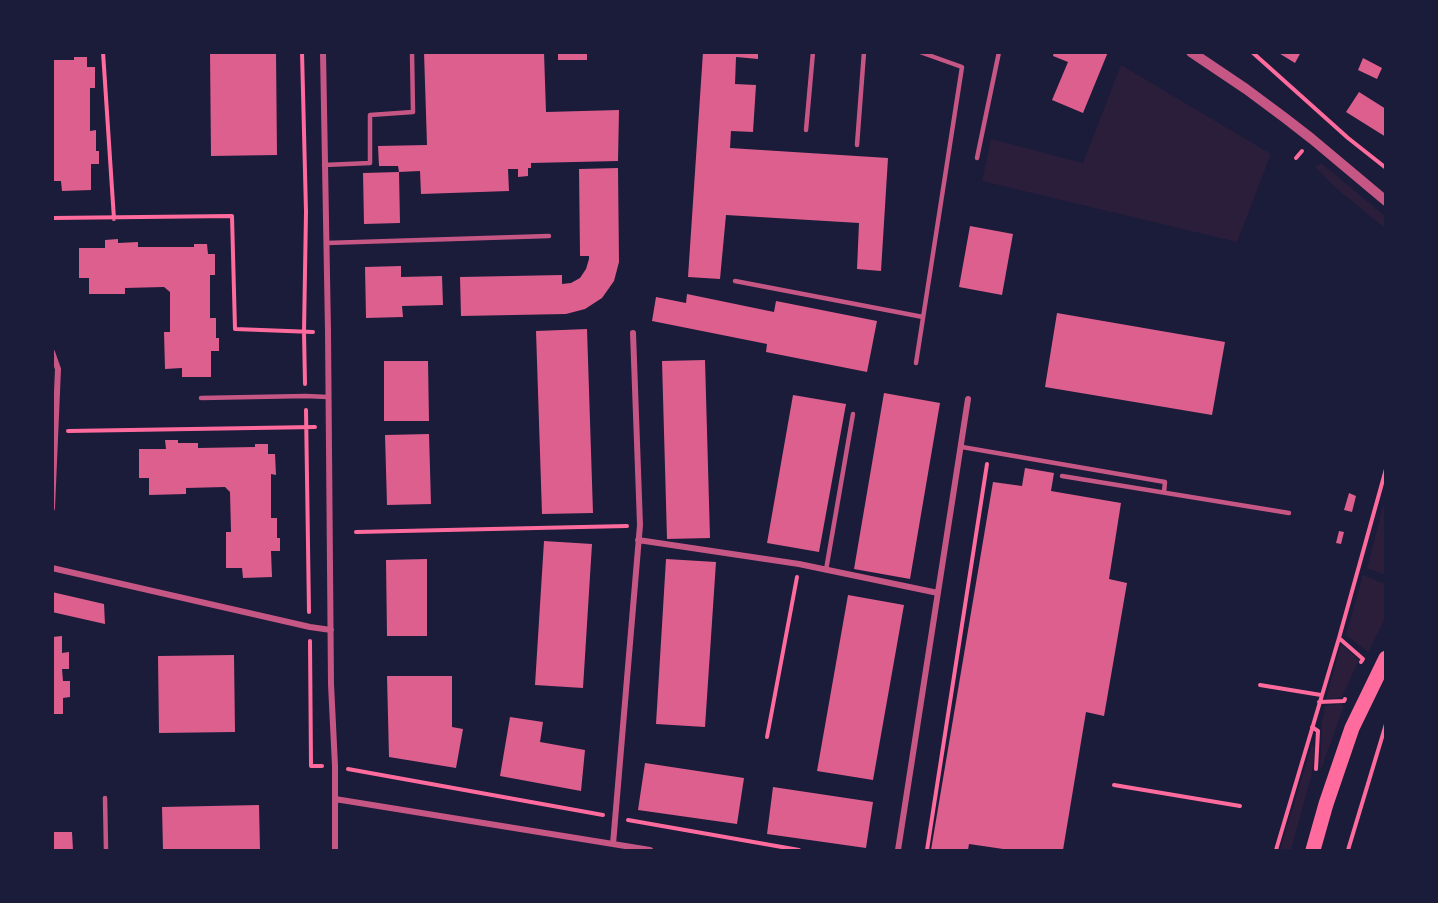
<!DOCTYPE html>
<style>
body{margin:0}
#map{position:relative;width:1438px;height:903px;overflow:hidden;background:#1b1b3a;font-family:"Nunito Sans",sans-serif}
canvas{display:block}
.frame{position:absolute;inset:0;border:54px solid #1b1b3a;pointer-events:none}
</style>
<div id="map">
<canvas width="1438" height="903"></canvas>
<div class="frame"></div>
</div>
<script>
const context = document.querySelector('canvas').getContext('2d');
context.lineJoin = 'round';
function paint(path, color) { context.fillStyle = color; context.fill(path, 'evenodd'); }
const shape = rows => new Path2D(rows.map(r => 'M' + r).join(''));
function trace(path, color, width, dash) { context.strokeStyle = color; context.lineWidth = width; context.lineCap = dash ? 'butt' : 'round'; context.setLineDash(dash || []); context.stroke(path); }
const green = shape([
 [1121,65,1271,154,1237,242,982,181,991,139,1083,163],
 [1321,163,1385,216,1385,228,1337,189,1315,167],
 [1385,499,1386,574,1385,575,1367,568],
 [1363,575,1385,584,1385,619,1368,652,1346,635],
 [1341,644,1359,660,1342,697,1326,699],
 [1339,704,1344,706,1320,772,1322,721,1325,706],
 [1312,744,1315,748,1312,773,1291,850,1280,850]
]);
const building = shape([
 [210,52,276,52,277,155,211,156],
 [424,52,544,52,546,112,619,110,618,161,531,163,531,168,528,168,528,176,518,177,518,169,508,169,509,191,421,194,420,171,399,172,398,166,379,166,378,146,427,145],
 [558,52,587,52,587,60,558,60],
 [703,52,758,52,758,59,736,57,735,84,756,85,753,132,731,131,730,148,888,158,881,271,857,269,859,223,726,215,720,279,688,277],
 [1054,52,1108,52,1083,113,1052,100,1068,62,1053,56],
 [1277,52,1301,52,1295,63],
 [74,57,87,57,87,67,95,67,95,88,90,88,90,131,96,130,96,151,99,151,99,164,91,164,91,190,62,191,61,181,52,181,52,60,74,60],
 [1363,58,1382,68,1377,79,1358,70],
 [1359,92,1386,109,1386,137,1346,112],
 [618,168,619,262,614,281,602,298,585,309,566,314,461,316,460,277,562,275,562,284,571,283,580,278,586,269,589,259,589,256,580,256,579,169],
 [399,172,400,223,364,224,363,173],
 [970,226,1013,234,1002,295,959,287],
 [118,239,118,243,138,242,138,247,194,247,194,244,207,244,208,254,215,254,215,275,210,275,210,318,216,318,216,338,219,338,219,351,211,351,211,377,182,377,182,368,165,369,164,332,170,332,170,292,164,287,125,288,125,294,89,294,89,278,79,278,79,248,105,248,105,240],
 [401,266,401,277,442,276,443,305,402,306,403,317,366,318,365,267],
 [687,294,774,312,776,301,877,321,867,372,766,352,767,344,652,321,656,297,686,303],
 [1057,313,1225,342,1212,415,1045,387],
 [587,329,593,513,542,514,536,331],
 [705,360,710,538,667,539,662,361],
 [384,361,428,361,429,421,384,421],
 [884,393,940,403,910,579,854,569],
 [793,395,846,404,819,552,767,543],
 [429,434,431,504,387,505,385,435],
 [165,440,178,440,178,443,198,443,198,448,255,447,255,444,268,444,268,454,275,454,276,475,271,474,271,518,277,518,277,538,280,538,280,551,271,551,272,577,243,578,242,568,226,568,226,532,231,532,230,492,225,487,186,488,186,494,149,495,149,478,139,478,139,449,166,449],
 [1025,468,1054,473,1051,491,1121,503,1109,579,1127,583,1104,716,1086,712,1063,850,1010,850,969,844,968,850,931,850,993,482,1022,486],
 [1349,493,1356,496,1352,512,1344,510],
 [1339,531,1344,532,1341,544,1336,543],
 [544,541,592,544,583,688,535,685],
 [427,559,427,636,387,636,386,560],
 [666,559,716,562,705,727,656,724],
 [52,592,104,604,105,624,52,612],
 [848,595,904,605,873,780,817,771],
 [62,636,62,653,69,652,69,669,62,669,63,681,70,681,70,697,63,698,63,714,52,714,52,637],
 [234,655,235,732,159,733,158,656],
 [387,676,452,676,452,727,463,729,456,768,389,757],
 [510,717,543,722,540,742,585,750,581,791,500,776],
 [645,763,744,778,737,824,638,810],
 [773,787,873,802,866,848,767,834],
 [259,805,260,850,163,850,162,807],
 [52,832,72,832,73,850,52,850]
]);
const path = shape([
 [103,52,114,219],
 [302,52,306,212,304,332,305,384],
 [1252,52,1348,138,1386,168],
 [1296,158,1302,151],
 [52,218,232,216,235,329,313,332],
 [306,410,309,612],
 [68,431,315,427],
 [356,532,627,526],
 [1339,638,1363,659,1361,662],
 [310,641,311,766,322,766],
 [1260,685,1321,695],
 [1319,702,1344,701,1345,699],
 [1312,727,1318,731,1316,769],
 [767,737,797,577],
 [348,769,603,815],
 [1114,785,1240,806],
 [628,820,799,850],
 [927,850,987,464],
 [1276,850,1339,638,1386,469],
 [1348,850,1386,724]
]);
const service = shape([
 [806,130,813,52],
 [857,145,864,52],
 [977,158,999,52],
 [324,165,370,163,370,115,413,112,412,52],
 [326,243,549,236],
 [735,281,923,317],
 [916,363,962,67,920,52],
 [201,398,306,396,328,397],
 [962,447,1165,482,1164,492],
 [1062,476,1289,513],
 [826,570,853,414],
 [105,798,106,850]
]);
const minor = shape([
 [323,52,328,331,331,684,335,766,335,850],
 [52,352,58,369,52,508],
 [638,540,799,564,938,593],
 [52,568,310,627,331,630],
 [335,799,650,850],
 [613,844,640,525,633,333],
 [898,850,968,399]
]);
const tertiary = shape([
 [1191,52,1246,89,1285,118,1312,139,1386,201]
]);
const primary = shape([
 [1313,850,1326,804,1352,728,1386,658]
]);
paint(green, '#2a1e3b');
paint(building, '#dd5f8e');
trace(path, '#ff6b9d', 4);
trace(service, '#c65784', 4.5);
trace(minor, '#c65784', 6);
trace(tertiary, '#c65784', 10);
trace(primary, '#ff6b9d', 15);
</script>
